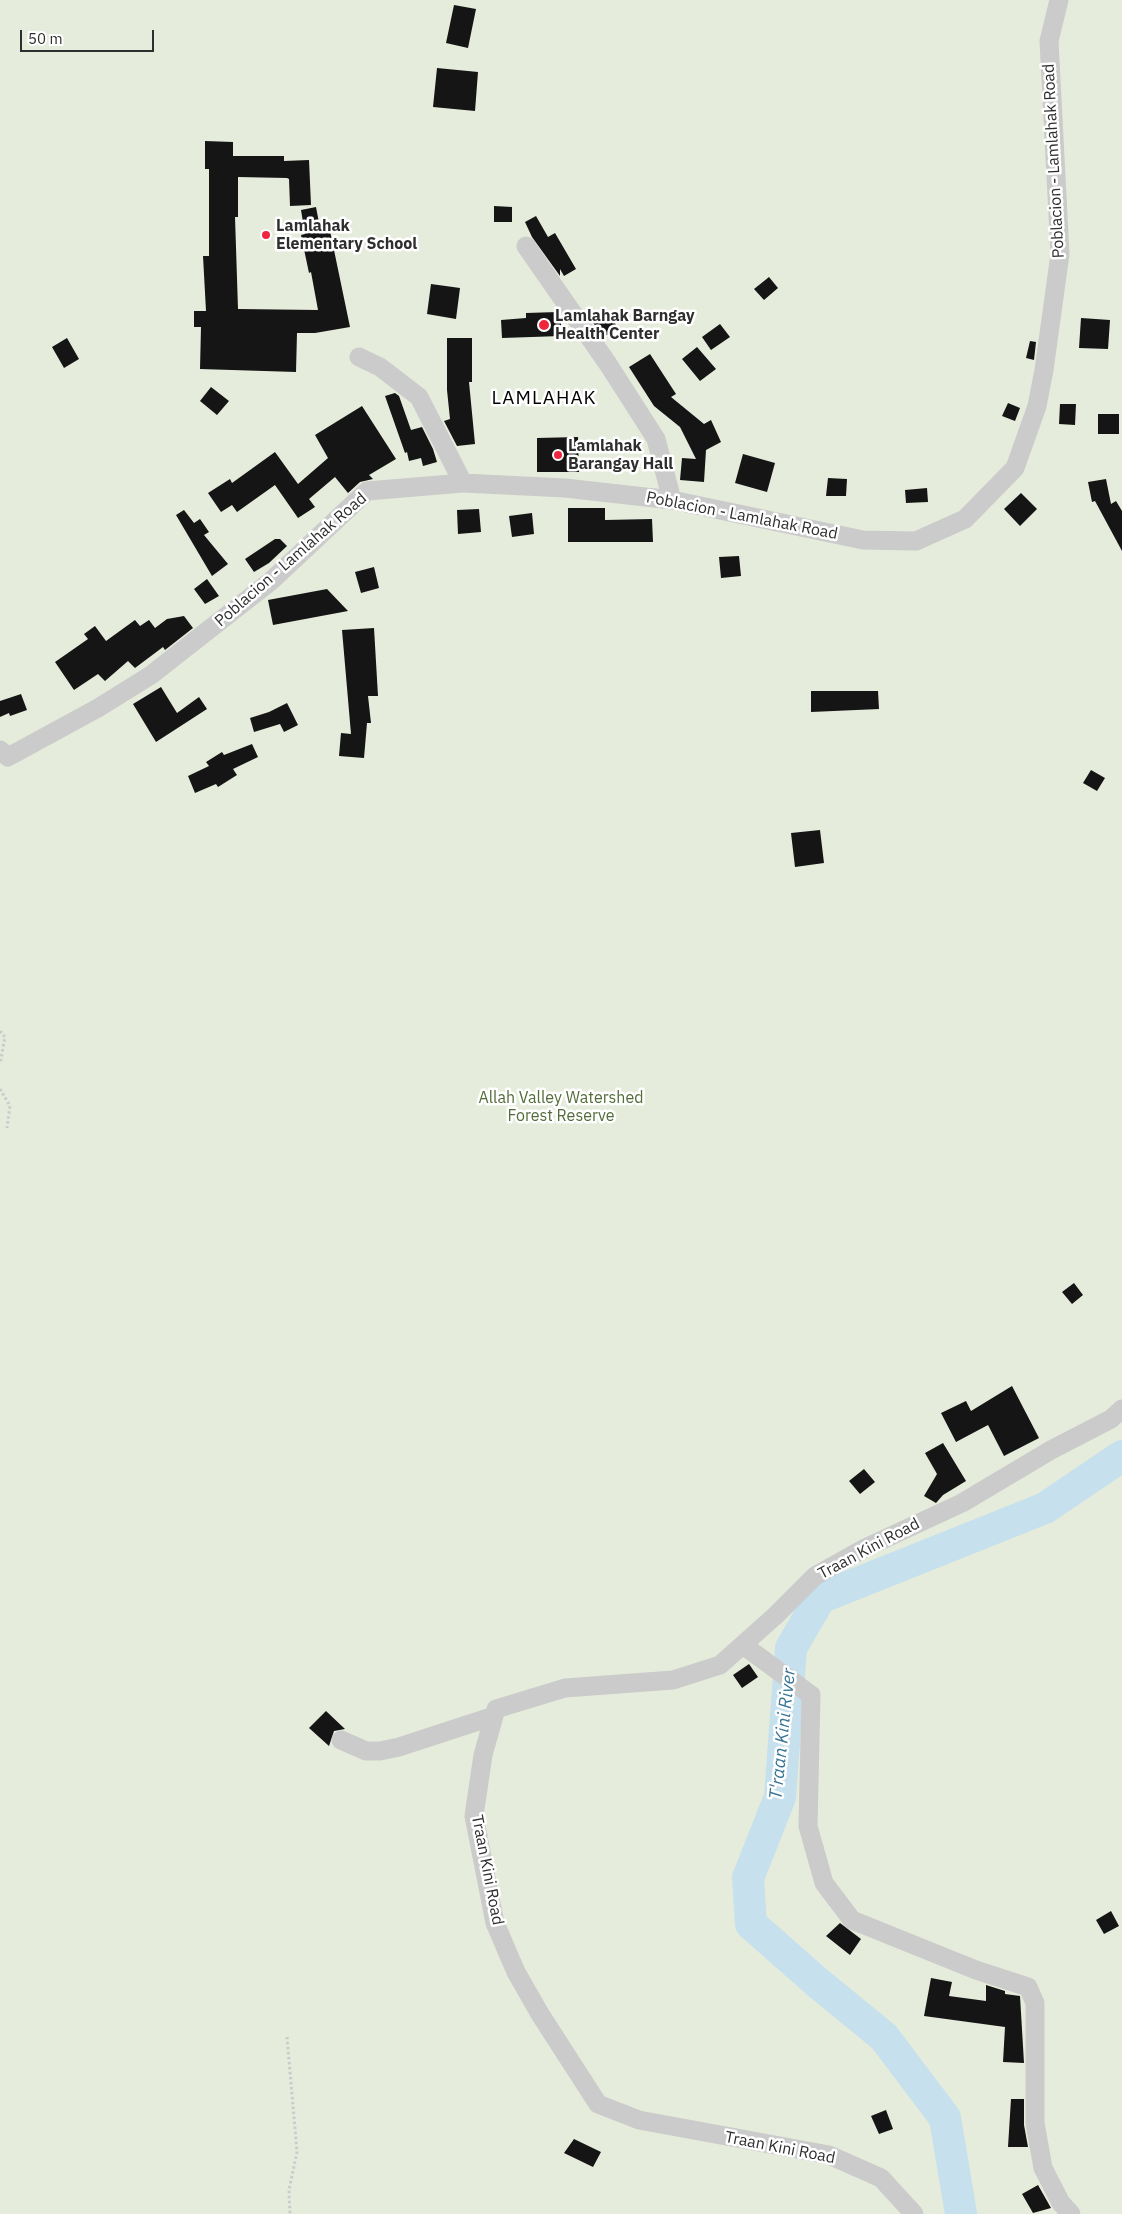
<!DOCTYPE html>
<style>
body{margin:0}
#map{position:relative;width:1122px;height:2214px;overflow:hidden;background:#fff;font-family:"IBM Plex Sans",sans-serif}
canvas{display:block}
.scale{position:absolute;left:20px;top:30px;width:134px;height:22px;box-sizing:border-box;border:2px solid #2e2e2e;border-top:0;padding-left:6px;font-size:15px;line-height:18px;white-space:nowrap;color:#2e2e2e;-webkit-text-stroke:4px #fff;paint-order:stroke}
</style>
<div id="map">
<canvas width="1122" height="2214"></canvas>
<div class="scale">50 m</div>
</div>
<script>
const context = document.querySelector('canvas').getContext('2d');
context.lineJoin = 'round';
function paint(path, color) { context.fillStyle = color; context.fill(path, 'evenodd'); }
const shape = rows => new Path2D(rows.map(r => 'M' + r).join(''));
function trace(path, color, width, dash) { context.strokeStyle = color; context.lineWidth = width; context.lineCap = dash ? 'butt' : 'round'; context.setLineDash(dash || []); context.stroke(path); }
function write(font, color, halo, rows, align = 'center') {
  context.font = font + ' "IBM Plex Sans",sans-serif'; context.lineWidth = 5; context.setLineDash([]); context.textBaseline = 'middle'; context.strokeStyle = halo; context.fillStyle = color; for (const [text, x, y, turn = 0] of rows) {
    context.save(); context.translate(x, y); context.rotate((+turn || 0) * Math.PI / 180); context.textAlign = isNaN(turn) ? turn : align; if (halo) context.strokeText(text, 0, 0); context.fillText(text, 0, 0); context.restore();
  }
}
const green = shape([
 [0,0,1122,0,1122,2214,0,2214]
]);
const river = shape([
 [961,2214,945,2118,884,2037,818,1983,751,1924,748,1878,780,1797,791,1648,820,1598,1045,1508,1122,1456]
]);
const building = shape([
 [454,5,476,9,468,48,446,43],
 [437,68,478,72,475,111,433,107],
 [205,141,233,142,233,156,284,156,284,161,309,160,311,205,290,206,289,179,287,178,238,177,238,217,235,217,238,309,318,310,311,272,309,273,301,235,305,234,301,210,316,207,320,228,329,226,350,327,315,333,297,333,296,372,200,369,201,327,194,327,194,311,206,311,203,256,209,256,209,169,205,169],
 [494,206,512,207,512,222,494,222],
 [536,216,548,237,555,233,576,269,564,276,560,269,560,276,532,237,525,222],
 [769,277,778,288,764,300,754,289],
 [431,284,460,288,456,319,427,314],
 [558,312,561,316,561,336,502,338,501,320,526,318,526,313],
 [609,312,618,329,603,337,592,321],
 [1081,318,1110,320,1108,349,1079,348],
 [720,324,730,337,711,350,702,337],
 [67,338,79,359,64,368,52,347],
 [447,338,472,338,472,382,469,382,475,444,457,446,444,421,450,419,447,390],
 [1030,341,1036,342,1034,360,1026,358],
 [697,347,716,369,700,381,682,359],
 [650,354,676,394,671,397,704,424,711,420,721,442,706,450,704,482,680,480,682,458,696,459,680,427,654,406,629,367],
 [211,387,229,401,217,415,200,401],
 [395,393,399,396,411,430,422,427,433,449,437,462,423,466,421,458,409,461,407,452,405,453,385,396],
 [1008,403,1020,408,1015,421,1002,416],
 [1060,404,1076,404,1075,425,1059,424],
 [362,406,396,459,369,475,373,479,360,482,348,493,335,477,309,499,315,507,298,518,275,485,237,512,232,505,221,512,208,493,230,479,232,483,275,452,298,484,328,458,315,435],
 [1098,414,1119,414,1119,434,1098,434],
 [578,437,579,472,537,472,537,438],
 [743,454,775,463,767,492,735,483],
 [828,478,847,479,846,496,826,496],
 [1106,479,1111,504,1116,501,1122,511,1122,551,1095,501,1092,502,1088,482],
 [927,488,928,502,906,503,905,490],
 [1021,493,1037,509,1020,526,1004,509],
 [568,508,605,508,605,520,652,519,653,542,568,542],
 [479,509,481,532,458,534,457,510],
 [184,510,194,523,200,519,209,532,204,535,228,564,212,576,176,515],
 [532,513,534,534,512,537,509,516],
 [275,539,280,539,287,546,269,563,254,572,245,559],
 [739,556,741,576,721,578,719,557],
 [374,567,379,588,361,593,355,572],
 [207,579,219,596,205,604,194,589],
 [327,589,348,611,273,625,268,600],
 [184,616,193,628,165,650,163,647,135,668,128,661,105,681,98,674,74,690,55,662,88,639,84,634,95,626,106,641,135,620,140,626,149,620,155,628,167,619],
 [374,628,378,696,368,696,371,723,367,723,364,758,339,756,341,733,351,734,342,630],
 [161,687,177,713,199,697,207,709,156,742,133,704],
 [811,691,878,691,879,709,811,712],
 [21,694,27,710,10,716,9,713,0,717,0,701],
 [287,703,298,725,284,732,280,724,254,732,250,718,269,712],
 [252,744,258,757,233,769,237,775,218,787,216,784,195,793,188,776,209,766,206,762,222,752,224,755],
 [1091,770,1105,778,1097,791,1083,783],
 [820,830,824,863,795,867,791,833],
 [1074,1283,1083,1295,1072,1304,1062,1292],
 [1012,1386,1039,1438,1004,1456,988,1425,956,1442,941,1413,966,1401,971,1411],
 [943,1443,966,1481,943,1495,936,1503,924,1496,937,1474,925,1453],
 [864,1469,875,1482,860,1494,849,1481],
 [749,1664,758,1677,742,1688,733,1675],
 [326,1711,345,1729,334,1731,329,1746,309,1728],
 [1111,1911,1119,1926,1104,1934,1096,1920],
 [840,1923,861,1939,850,1955,826,1936],
 [931,1978,952,1982,949,1996,986,2001,986,1985,1005,1991,1005,1994,1020,1996,1024,2063,1003,2062,1005,2027,924,2016],
 [1011,2099,1024,2099,1024,2125,1028,2147,1008,2147],
 [886,2110,893,2129,879,2134,871,2116],
 [574,2139,601,2152,593,2167,564,2153],
 [1038,2185,1051,2208,1033,2213,1022,2194]
]);
const path = shape([
 [0,1031,5,1037,0,1064],
 [0,1089,10,1106,7,1128],
 [287,2037,297,2152,289,2190,290,2214]
]);
const minor = shape([
 [526,246,608,364,656,439,672,500],
 [359,357,380,367,419,397,463,483],
 [0,750,8,757,98,708,151,675,271,581,367,491,463,483,565,488,672,500,863,540,916,541,965,519,1015,468,1037,406,1044,370,1060,254,1049,41,1059,0],
 [743,1645,811,1695,808,1826,824,1883,852,1920,976,1970,1028,1987,1035,2003,1035,2123,1043,2168,1061,2203,1071,2214],
 [341,1740,366,1751,380,1751,399,1747,494,1716],
 [914,2214,881,2178,829,2155,639,2120,598,2104,540,2014,516,1972,495,1923,474,1816,483,1755,496,1709,565,1688,673,1680,720,1665,775,1616,815,1576,865,1548,962,1503,1051,1450,1111,1419,1122,1409]
]);
const markers = [
 [266,235,5,"#ee273f"],
 [544,325,6,"#ee273f"],
 [558,455,5,"#ee273f"]
];
const streetNames = [
 ["Poblacion - Lamlahak Road",1054,161,-93],
 ["Poblacion - Lamlahak Road",742,516,11],
 ["Poblacion - Lamlahak Road",291,560,-41],
 ["Traan Kini Road",869,1549,-28],
 ["Traan Kini Road",487,1870,79],
 ["Traan Kini Road",780,2148,11]
];
const poiNames = [
 ["Lamlahak",276,226],
 ["Elementary School",276,244],
 ["Lamlahak Barngay",555,316],
 ["Health Center",555,334],
 ["Lamlahak",568,446],
 ["Barangay Hall",568,464]
];
const parkNames = [
 ["Allah Valley Watershed",561,1098],
 ["Forest Reserve",561,1116]
];
const waterNames = [
 ["T'raan Kini River",783,1734,-84]
];
const quarterNames = [
 ["LAMLAHAK",544,399]
];
paint(green, '#e5ecdb');
trace(river, '#c6e0ed', 32);
paint(building, '#151515');
trace(path, '#cbcbcb', 3, [2.5, 2.5]);
trace(minor, '#cbcbcb', 19);
for (const [x, y, r, color] of markers) { const dot = new Path2D(); dot.arc(x, y, r, 0, 2 * Math.PI); context.fillStyle = color; context.fill(dot); trace(dot, '#fff', 2); }
write('16px', '#2e2e2e', '#fff', streetNames);
write('bold 16px', '#2e2e2e', '#fff', poiNames, 'left');
write('16px', '#536c39', '#fff', parkNames);
write('italic 18px', '#387594', '#fff', waterNames);
context.letterSpacing = '1px';
write('19px', '#000', '#fff', quarterNames);
context.letterSpacing = '0px';
</script>
